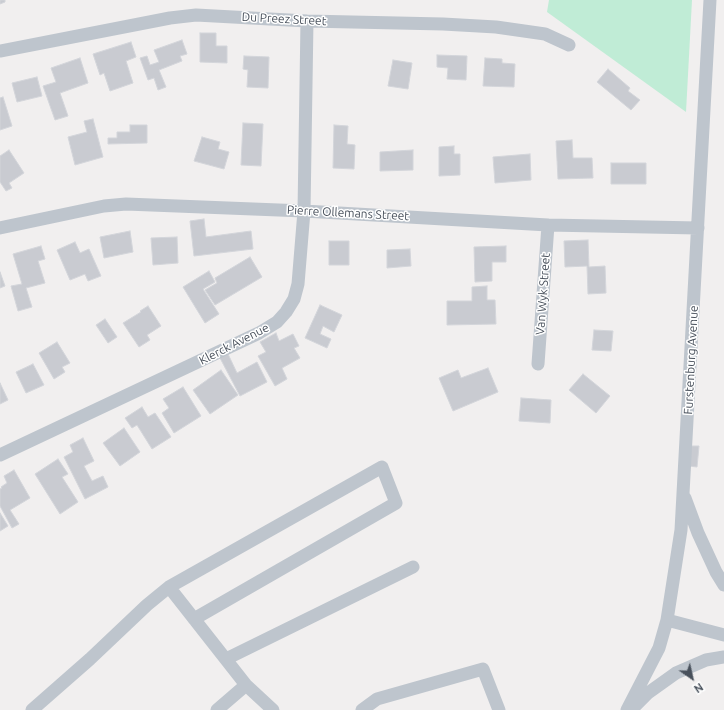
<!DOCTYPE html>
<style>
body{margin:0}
#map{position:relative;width:724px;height:710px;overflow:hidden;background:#f1efef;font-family:Ubuntu,sans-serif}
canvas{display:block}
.north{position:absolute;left:672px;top:658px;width:40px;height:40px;-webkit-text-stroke:3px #fff;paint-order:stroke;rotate:146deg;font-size:11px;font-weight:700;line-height:16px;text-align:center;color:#48505b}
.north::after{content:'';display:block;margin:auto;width:14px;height:18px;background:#48505b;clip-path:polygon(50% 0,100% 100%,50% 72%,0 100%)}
</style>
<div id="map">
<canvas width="724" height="710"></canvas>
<div class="north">N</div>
</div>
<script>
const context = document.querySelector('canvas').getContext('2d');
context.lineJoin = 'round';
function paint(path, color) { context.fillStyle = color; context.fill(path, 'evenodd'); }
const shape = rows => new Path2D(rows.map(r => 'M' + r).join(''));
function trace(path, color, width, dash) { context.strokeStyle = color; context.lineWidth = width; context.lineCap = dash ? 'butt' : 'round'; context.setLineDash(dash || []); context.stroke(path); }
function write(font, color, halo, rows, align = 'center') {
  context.font = font + ' Ubuntu,sans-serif'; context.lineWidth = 3; context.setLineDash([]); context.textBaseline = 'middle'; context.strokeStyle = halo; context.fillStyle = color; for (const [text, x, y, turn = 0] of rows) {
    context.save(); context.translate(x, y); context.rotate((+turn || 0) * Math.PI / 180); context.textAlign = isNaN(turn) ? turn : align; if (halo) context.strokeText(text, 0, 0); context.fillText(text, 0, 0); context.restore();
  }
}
const green = shape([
 [549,0,692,0,686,112,547,12]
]);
const building = shape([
 [0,0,5,0,5,2,0,4,0,0],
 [200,33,216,33,216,46,227,46,227,63,200,62,200,33],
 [182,40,187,54,180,56,182,61,159,70,166,87,158,90,154,78,148,80,140,58,147,56,150,65,159,62,154,50,182,40],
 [131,42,136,57,126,61,133,83,110,91,104,73,100,75,93,54,131,42],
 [437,55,467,56,466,80,447,79,448,68,437,67,437,55],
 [244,56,269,57,268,88,247,87,248,70,243,69,244,56],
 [80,58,88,83,60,93,68,116,55,120,43,86,56,82,51,68,80,58],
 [485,58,502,59,502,63,515,64,514,87,483,86,485,58],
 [393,60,412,63,408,89,388,86,393,60],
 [608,69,630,88,628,91,640,100,631,110,597,82,608,69],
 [37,77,42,96,17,102,12,83,37,77],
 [3,97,12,126,0,130,0,98,3,97],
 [93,119,103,157,75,165,68,137,87,132,84,121,93,119],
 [243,123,263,124,261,166,241,165,243,123],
 [130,125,147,125,147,143,108,144,108,138,117,138,117,132,130,132,130,125],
 [334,125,348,126,347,144,355,145,354,169,333,168,334,125],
 [202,137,220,142,218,149,229,152,224,169,194,161,202,137],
 [572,140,573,158,592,158,593,178,558,179,556,141,572,140],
 [454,146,454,154,460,154,460,175,439,176,439,147,454,146],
 [9,150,24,173,9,183,12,188,6,191,0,182,0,156,9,150],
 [413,150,413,170,380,171,380,152,413,150],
 [530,154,531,180,495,183,493,157,530,154],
 [611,163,646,163,646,184,611,184,611,163],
 [204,219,206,237,251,231,253,249,194,256,190,221,204,219],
 [130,231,133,252,104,258,100,237,130,231],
 [177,237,178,263,153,265,151,238,177,237],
 [588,240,589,267,605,266,606,293,588,294,587,266,565,267,564,241,588,240],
 [329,241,349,241,349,265,329,265,329,241],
 [75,242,80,253,89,249,101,276,88,281,85,274,70,280,57,250,75,242],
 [41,246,45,259,38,261,45,283,26,288,32,307,18,311,11,286,22,284,13,254,41,246],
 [506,246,506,262,492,262,492,281,475,282,474,247,506,246],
 [410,249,411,266,387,268,387,250,410,249],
 [250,257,262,277,215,305,205,290,217,283,215,278,250,257],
 [209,271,215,282,203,289,219,314,205,323,183,287,209,271],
 [0,272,5,286,0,288,0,272],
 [487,286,487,300,495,300,496,324,447,325,447,301,472,301,472,287,487,286],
 [320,305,342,315,334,332,323,326,320,334,331,339,327,348,305,338,320,305],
 [148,306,161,326,147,335,150,340,139,347,123,323,141,312,140,311,148,306],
 [105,319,117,337,108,343,96,325,105,319],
 [594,330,613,331,611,351,592,350,594,330],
 [276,333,279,341,293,334,299,346,294,348,300,358,282,368,287,379,275,386,258,356,266,352,260,342,276,333],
 [57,342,70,363,62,367,65,372,54,379,39,353,57,342],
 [228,354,237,373,257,362,267,382,240,396,220,358,228,354],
 [33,364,44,385,26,393,16,372,33,364],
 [488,368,498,392,453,411,439,378,458,370,461,378,488,368],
 [221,370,238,395,210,414,193,390,221,370],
 [583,374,610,396,596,413,569,390,583,374],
 [0,383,8,400,0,404,0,383],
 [183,387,201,416,174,433,162,413,169,408,163,399,183,387],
 [521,398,551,400,550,423,519,421,521,398],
 [142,407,148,417,155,413,171,437,152,449,137,425,132,428,125,418,142,407],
 [124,428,140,452,120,466,103,443,124,428],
 [83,438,94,461,84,466,92,481,103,476,108,487,85,499,64,457,73,452,70,445,83,438],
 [690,446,699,446,697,467,689,466,690,446],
 [58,459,68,474,62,477,78,502,60,514,35,474,58,459],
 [14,470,30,498,10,510,19,524,12,528,0,506,0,489,2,488,1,487,7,483,4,476,14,470],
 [0,513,8,526,0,531,0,513]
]);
const street = shape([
 [0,51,170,18,196,15,307,21,443,24,496,27,545,34,569,45],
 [0,228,104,206,126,204,304,211,548,225,698,228],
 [538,364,548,225],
 [0,455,259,333,277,322,286,312,294,299,298,284,304,211,307,21],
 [685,498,698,533,716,572,724,585],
 [169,587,246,685,273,710],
 [667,620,724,635],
 [226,659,413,567],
 [32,710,90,659,147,605,169,587,382,467,396,503,194,619],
 [217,710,246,685],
 [362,710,377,699,483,669,499,710],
 [627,710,659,648,667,620,681,530,710,0],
 [631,710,648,693,676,673,706,660,724,657]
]);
const streetNames = [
 ["Du Preez Street",284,19,3],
 ["Pierre Ollemans Street",348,213,3],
 ["Van Wyk Street",543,294,-86],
 ["Klerck Avenue",234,344,-27],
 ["Furstenburg Avenue",691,360,-87]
];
paint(green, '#c0ecd6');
paint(building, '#c9cbd1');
trace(building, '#d3d5da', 1);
trace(street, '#bec5cd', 13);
write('12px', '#48505b', '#fff', streetNames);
</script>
